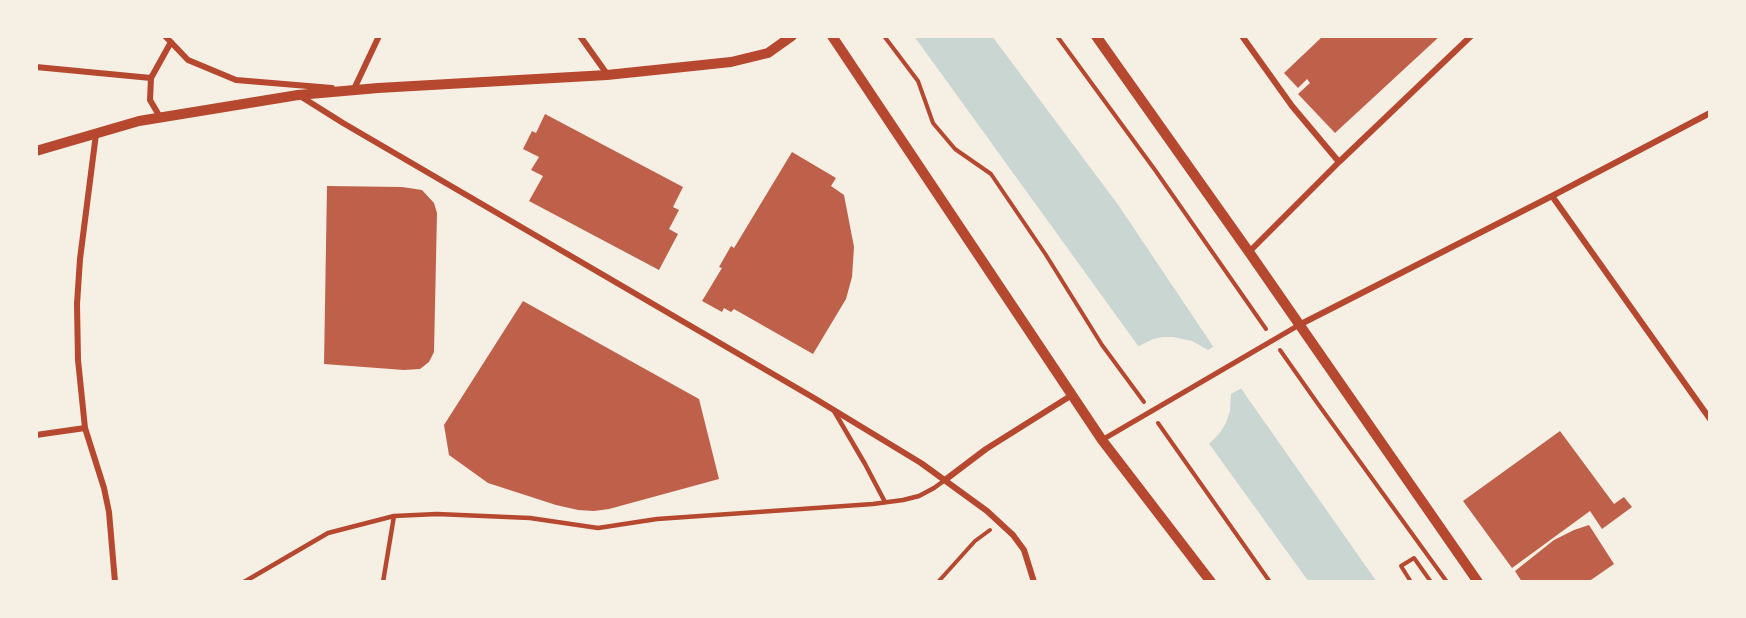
<!DOCTYPE html>
<style>
body{margin:0}
#map{position:relative;width:1746px;height:618px;overflow:hidden;background:#f6efe4;font-family:"Fira Sans",sans-serif}
canvas{display:block}
.frame{position:absolute;inset:0;border:38px solid #f6efe4;pointer-events:none}
</style>
<div id="map">
<canvas width="1746" height="618"></canvas>
<div class="frame"></div>
</div>
<script>
const context = document.querySelector('canvas').getContext('2d');
context.lineJoin = 'round';
function paint(path, color) { context.fillStyle = color; context.fill(path, 'evenodd'); }
const shape = rows => new Path2D(rows.map(r => 'M' + r).join(''));
function trace(path, color, width, dash) { context.strokeStyle = color; context.lineWidth = width; context.lineCap = dash ? 'butt' : 'round'; context.setLineDash(dash || []); context.stroke(path); }
const water = shape([
 [914,36,992,36,1119,206,1249,400,1377,582,1309,582]
]);
const pier = shape([
 [1163,337,1173,337,1192,341,1208,350,1216,345,1244,387,1231,394,1230,411,1226,423,1219,434,1206,447,1135,348,1153,339]
]);
const building = shape([
 [1323,36,1440,36,1335,133,1298,94,1310,83,1307,79,1298,88,1284,73],
 [545,114,683,187,673,207,679,210,669,229,678,234,659,270,529,201,543,176,531,170,539,157,523,149,532,131,536,133],
 [792,152,836,178,831,186,844,195,854,247,852,277,846,299,813,354,734,309,731,312,724,308,722,312,702,301,722,268,719,267,731,246,734,248],
 [327,186,402,187,422,190,434,203,437,213,434,352,429,362,420,369,404,370,324,364],
 [523,301,699,399,719,479,609,509,594,511,578,510,556,505,488,483,449,455,444,425],
 [1560,431,1614,504,1624,497,1632,507,1602,529,1590,511,1512,568,1463,501],
 [1589,525,1614,564,1588,582,1522,582,1515,571,1554,540,1574,530]
]);
const path = shape([
 [884,36,918,81,933,123,955,149,991,174,1046,255,1102,345,1144,402],
 [1057,36,1155,170,1266,329],
 [1280,350,1318,404,1447,582],
 [1158,423,1270,582],
 [938,582,975,541,990,530],
 [1411,582,1401,566,1414,558,1431,582]
]);
const service = shape([
 [834,411,865,464,885,502],
 [244,582,328,533,394,516,437,514,530,518,598,528,657,519,873,504,903,500,919,496,934,488,945,480],
 [383,582,394,516]
]);
const pedestrian = shape([
 [1102,440,1299,325]
]);
const minor = shape([
 [165,36,188,60,236,80,332,88],
 [580,36,607,74],
 [1242,36,1292,106,1339,162],
 [36,67,151,78],
 [354,89,379,36],
 [300,96,343,123,814,398,921,463,987,511,1013,535,1024,550,1034,582],
 [160,117,150,100,151,78,171,42],
 [96,134,80,259,77,304,78,360,85,428,104,488,109,512,115,582],
 [1552,196,1710,419],
 [1249,252,1339,162,1471,36],
 [1299,325,1552,196,1710,113],
 [36,435,85,428],
 [945,480,986,449,1072,395]
]);
const tertiary = shape([
 [832,36,1102,440,1211,582],
 [1096,36,1249,252,1478,582],
 [36,151,139,121,298,95,378,88,607,75,731,62,768,53,792,36]
]);
paint(water, '#c9d6d2');
paint(pier, '#f6efe4');
paint(building, '#bf614a');
trace(path, '#b5482f', 4);
trace(service, '#b5482f', 4.5);
trace(pedestrian, '#b5482f', 5);
trace(minor, '#b5482f', 6);
trace(tertiary, '#b5482f', 10);
</script>
